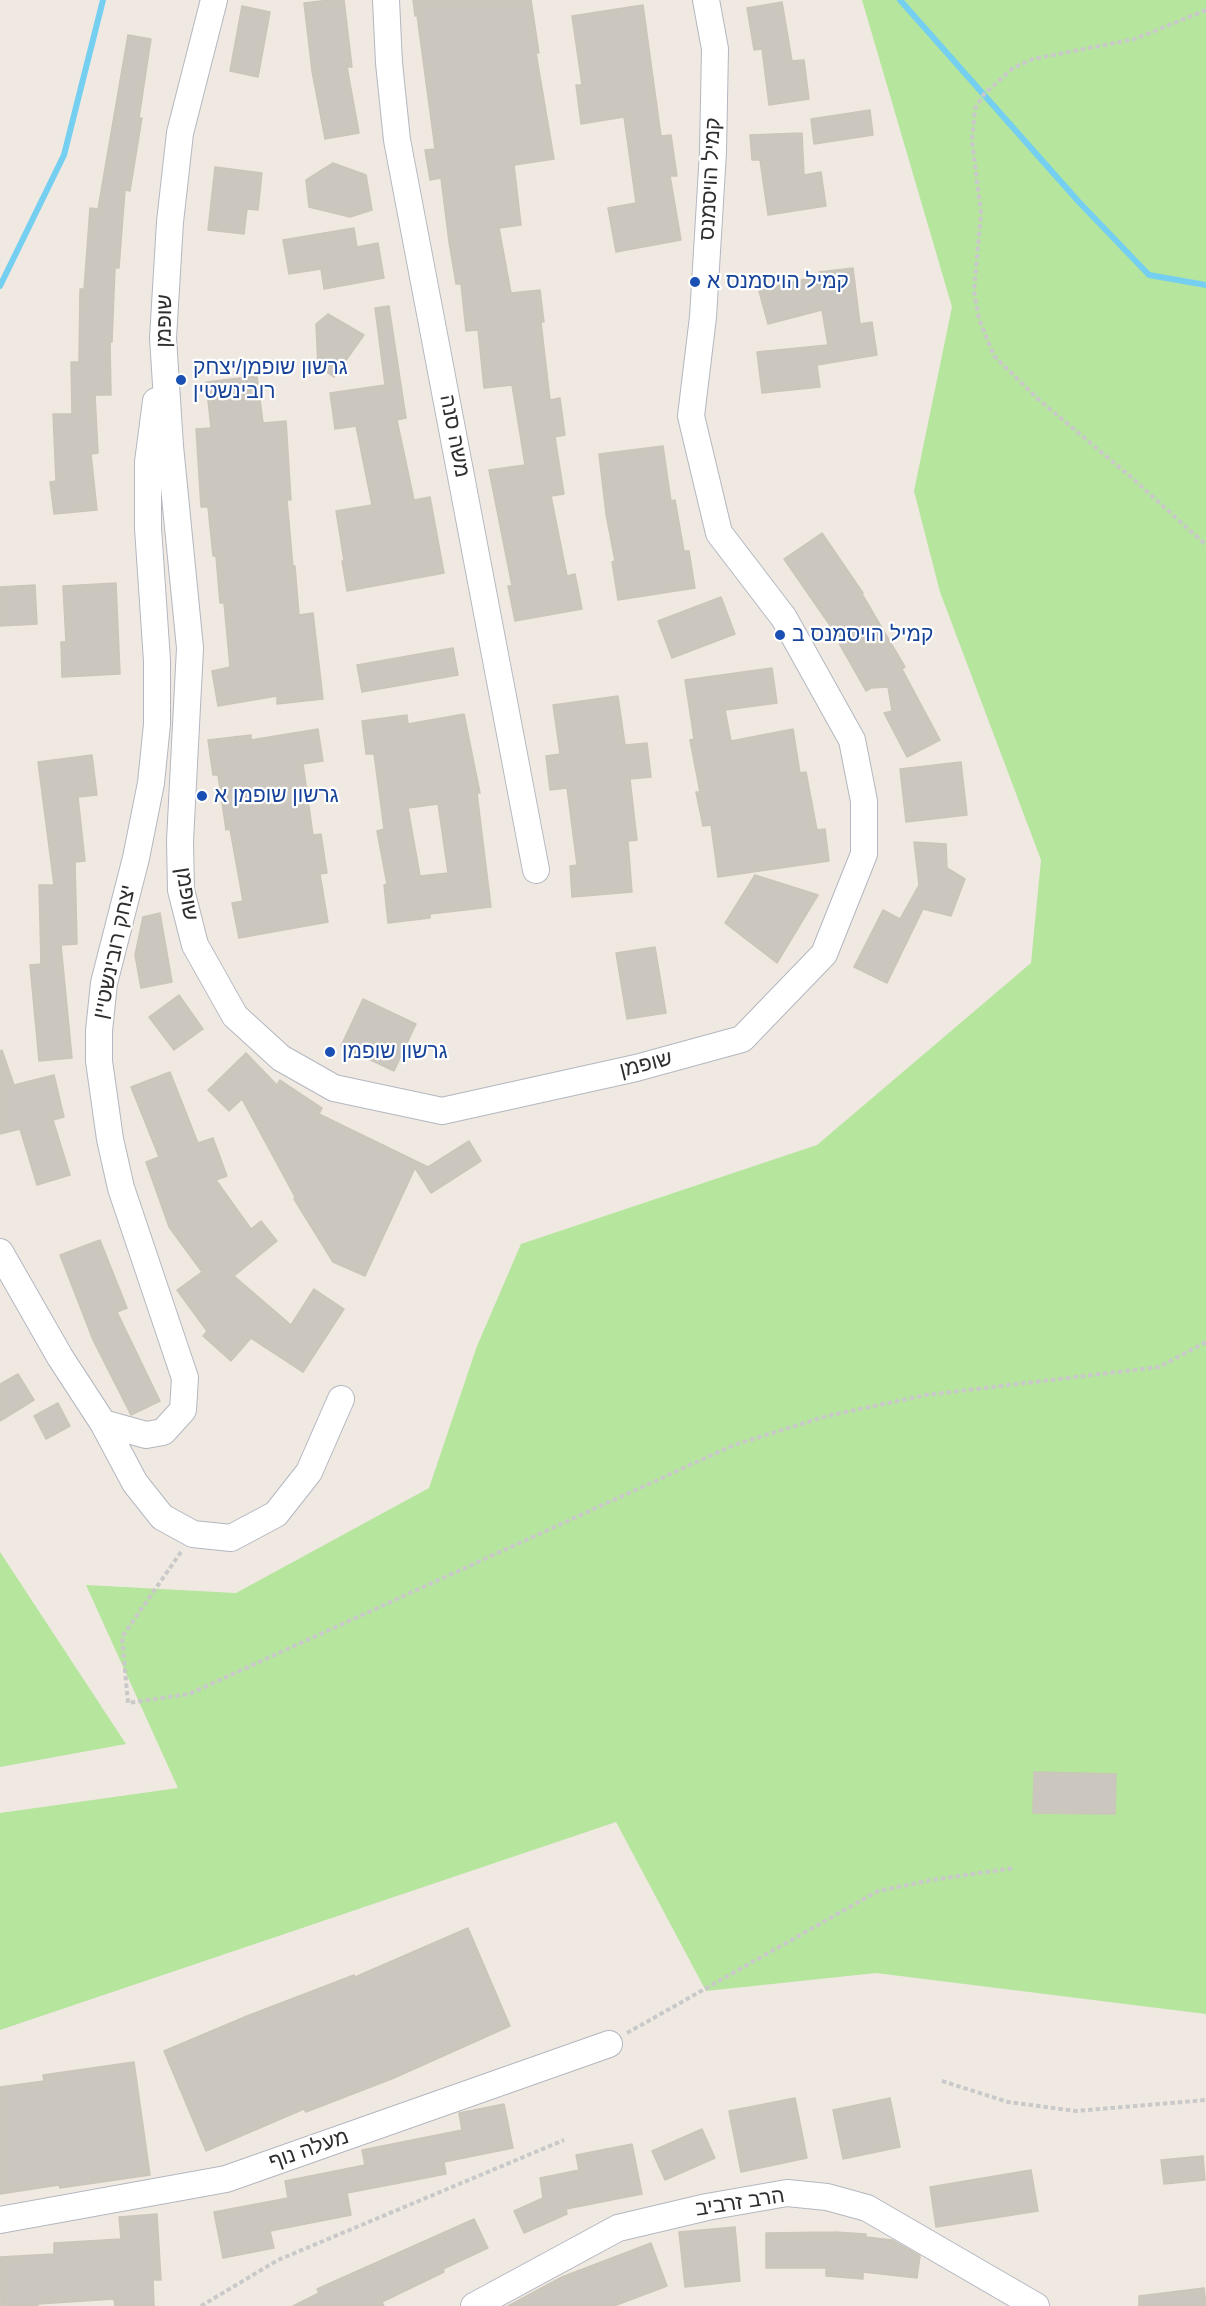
<!DOCTYPE html>
<meta charset="utf-8">
<style>
body{margin:0}
canvas{display:block;background:#efe9e1}
</style>
<canvas width="1206" height="2306"></canvas>
<script>
const context = document.querySelector('canvas').getContext('2d');
context.lineJoin = 'round';
function paint(path, color) { context.fillStyle = color; context.fill(path, 'evenodd'); }
const shape = rows => new Path2D(rows.map(r => 'M' + r).join(''));
function trace(path, color, width, dash) { context.strokeStyle = color; context.lineWidth = width; context.lineCap = dash ? 'butt' : 'round'; context.setLineDash(dash || []); context.stroke(path); }
function write(font, color, halo, rows, align = 'center') {
  context.font = font + ' Arial,"Noto Sans Hebrew",sans-serif'; context.lineWidth = 4.5; context.setLineDash([]); context.textBaseline = 'middle'; context.strokeStyle = halo; context.fillStyle = color; for (const [text, x, y, turn = 0] of rows) {
    context.save(); context.translate(x, y); context.rotate((+turn || 0) * Math.PI / 180); context.textAlign = isNaN(turn) ? turn : align; if (halo) context.strokeText(text, 0, 0); context.fillText(text, 0, 0); context.restore();
  }
}
const green = shape([
 [862,0,1206,0,1206,2014,876,1973,706,1991,616,1822,0,2030,0,1813,178,1788,86,1585,236,1593,429,1488,477,1346,521,1244,817,1145,1031,963,1041,860,940,592,914,491,952,307],
 [0,1552,126,1744,0,1767]
]);
const stream = shape([
 [900,0,1078,201,1149,275,1206,285],
 [0,286,64,155,103,0]
]);
const building = shape([
 [330,0,344,0,352,67,347,67,359,133,325,139,312,71,304,3,330,0],
 [413,0,531,0,539,53,536,53,554,159,514,165,521,225,499,228,511,293,540,290,544,322,541,322,550,400,560,398,565,435,555,437,564,494,551,496,567,576,575,574,582,609,515,621,508,586,512,586,489,470,525,465,512,385,484,388,478,330,466,331,461,284,456,284,449,242,441,178,430,180,425,150,435,149,417,15,415,16,413,0],
 [782,2,792,61,804,60,809,99,769,105,762,49,754,50,747,8,782,2],
 [643,5,661,136,671,135,677,176,670,176,681,240,616,252,608,208,636,203,624,117,581,124,576,85,582,85,572,16,643,5],
 [242,6,270,12,258,77,230,71,242,6],
 [128,35,151,39,139,118,142,118,130,191,125,190,119,268,115,268,112,342,110,342,111,395,95,395,98,453,91,454,97,510,54,514,50,482,56,481,53,414,72,414,71,362,79,362,80,289,84,289,90,208,98,209,128,35],
 [870,110,873,135,814,144,811,119,870,110],
 [802,133,804,175,821,172,826,206,768,215,760,160,752,160,750,135,802,133],
 [333,163,366,175,372,210,350,217,309,207,306,180,333,163],
 [215,167,262,173,258,210,247,209,244,234,208,230,215,167],
 [354,228,357,247,378,243,384,278,324,289,321,269,289,274,283,240,354,228],
 [853,268,860,324,872,322,877,355,817,365,820,387,762,393,757,352,828,345,822,310,768,324,759,291,820,275,819,272,853,268],
 [389,306,406,418,397,420,414,500,430,497,444,573,347,591,342,561,344,561,336,511,372,505,356,426,335,429,330,393,385,385,375,308,389,306],
 [328,314,364,335,334,377,318,366,316,324,328,314],
 [257,376,263,423,286,421,291,500,287,500,293,567,295,566,299,615,313,613,323,699,277,704,277,696,218,706,212,671,230,667,224,603,220,603,216,556,213,556,208,507,201,507,196,429,211,428,206,382,257,376],
 [663,446,671,501,675,500,684,551,689,551,695,588,618,600,612,562,615,561,606,514,599,454,663,446],
 [822,533,863,593,862,594,905,667,902,669,940,740,907,757,884,713,892,711,888,687,871,688,866,691,836,638,838,637,784,559,822,533],
 [116,583,120,674,62,677,61,642,66,642,63,586,116,583],
 [35,585,37,624,0,626,0,587,35,585],
 [721,597,735,634,672,658,658,621,721,597],
 [453,648,458,675,362,692,357,665,453,648],
 [772,668,777,703,725,710,731,741,793,729,800,773,806,772,817,830,825,829,829,861,718,877,711,825,703,826,696,792,700,792,690,740,694,739,685,680,772,668],
 [618,696,625,745,647,743,651,777,630,779,637,840,628,841,632,892,572,897,570,866,577,865,567,788,550,790,546,756,560,754,553,705,618,696],
 [464,714,480,793,477,793,491,907,430,914,430,918,388,923,384,885,387,884,377,831,384,829,374,754,366,754,362,721,407,715,408,724,464,714],
 [438,804,448,873,420,876,408,808,438,804],
 [318,729,323,761,303,764,313,835,321,834,327,873,320,874,328,922,239,938,232,903,243,901,230,829,226,830,218,775,213,775,208,740,251,735,251,740,318,729],
 [92,755,97,795,78,797,85,861,75,862,77,944,61,945,72,1058,39,1061,30,965,41,964,39,885,54,885,38,762,92,755],
 [961,762,967,815,906,822,900,769,961,762],
 [914,842,946,844,947,868,965,879,951,916,923,909,887,983,854,967,883,910,900,919,919,885,914,842],
 [755,875,818,895,777,963,725,923,755,875],
 [160,913,172,982,141,988,135,955,143,917,160,913],
 [655,947,666,1013,627,1019,616,953,655,947],
 [179,995,203,1029,174,1050,149,1017,179,995],
 [363,999,416,1024,394,1071,341,1046,363,999],
 [2,1050,14,1085,54,1075,64,1117,53,1120,70,1175,37,1185,20,1129,0,1134,0,1051,2,1050],
 [246,1053,277,1085,280,1080,322,1108,319,1114,428,1167,469,1141,481,1161,431,1193,415,1168,365,1276,333,1262,294,1199,295,1197,242,1099,229,1111,208,1090,246,1053],
 [170,1072,198,1143,213,1138,227,1176,216,1180,251,1229,261,1221,277,1241,234,1276,291,1325,314,1289,344,1309,303,1372,251,1338,231,1361,203,1336,207,1331,177,1290,202,1272,169,1227,146,1162,159,1157,131,1087,170,1072],
 [100,1240,127,1308,117,1312,160,1401,131,1415,93,1340,60,1255,100,1240],
 [18,1374,34,1400,0,1421,0,1384,18,1374],
 [58,1403,70,1426,46,1439,34,1416,58,1403],
 [1034,1772,1116,1774,1115,1814,1033,1813,1034,1772],
 [468,1928,510,2026,394,2078,306,2112,304,2109,206,2151,164,2051,247,2016,354,1975,355,1977,468,1928],
 [134,2062,150,2175,60,2188,59,2185,0,2194,0,2087,44,2081,43,2075,134,2062],
 [795,2098,807,2158,741,2172,729,2111,795,2098],
 [890,2098,900,2147,843,2159,833,2110,890,2098],
 [504,2104,513,2148,444,2162,446,2174,347,2193,351,2215,270,2231,274,2248,223,2258,214,2212,288,2198,285,2181,365,2165,362,2150,462,2130,459,2113,504,2104],
 [702,2129,715,2158,665,2180,652,2151,702,2129],
 [632,2144,642,2194,566,2209,567,2214,524,2233,514,2211,543,2198,540,2178,579,2170,576,2155,632,2144],
 [1203,2156,1205,2180,1164,2184,1161,2160,1203,2156],
 [1031,2170,1038,2211,936,2227,930,2187,1031,2170],
 [157,2214,161,2280,153,2280,154,2306,115,2306,114,2299,38,2304,38,2306,1,2306,0,2257,54,2254,54,2243,121,2239,119,2217,157,2214],
 [474,2219,488,2248,443,2269,444,2272,382,2302,384,2306,293,2306,319,2293,317,2289,474,2219],
 [735,2227,740,2281,685,2287,679,2232,735,2227],
 [834,2232,866,2234,866,2237,892,2240,920,2256,917,2278,863,2272,863,2279,826,2276,826,2268,766,2268,766,2233,834,2232],
 [651,2243,667,2286,614,2306,508,2306,562,2277,651,2243],
 [1204,2288,1206,2306,1139,2306,1139,2296,1204,2288]
]);
const path = shape([
 [1206,10,1135,39,1033,59,1013,68,984,94,975,109,972,141,981,213,974,291,979,319,994,356,1038,399,1131,477,1206,545],
 [181,1552,122,1637,128,1703,189,1694,734,1445,827,1416,926,1395,1159,1367,1206,1342],
 [627,2033,878,1891,932,1880,1014,1868],
 [942,2081,1008,2102,1076,2111,1206,2100],
 [201,2306,278,2260,564,2140]
]);
const minor = shape([
 [214,0,180,133,170,222,163,338,170,446,190,648,180,841,181,890,195,945,235,1016,281,1058,334,1088,442,1111,636,1068,742,1039,824,954,864,854,864,801,852,740,784,618,719,533,691,416,703,317,713,152,715,49,706,0],
 [386,0,389,63,397,140,536,870],
 [0,1252,60,1357,103,1423,146,1435,163,1432,183,1410,185,1378,121,1188,110,1139,99,1061,99,1031,104,983,136,858,151,783,157,724,157,661,148,528,148,462,156,401],
 [103,1423,135,1483,162,1517,193,1534,231,1538,276,1514,309,1472,341,1399],
 [0,2220,226,2179,609,2044],
 [474,2306,618,2228,707,2207,787,2193,827,2197,867,2208,1036,2306]
]);
const markers = [
 [695,282,6,"#1a4fb4"],
 [181,380,6,"#1a4fb4"],
 [780,635,6,"#1a4fb4"],
 [202,796,6,"#1a4fb4"],
 [330,1052,6,"#1a4fb4"]
];
const streetNames = [
 ["קמיל הויסמנס",711,179,-87],
 ["שופמן",165,321,-89],
 ["משה סנה",454,436,79],
 ["שופמן",186,894,81],
 ["יצחק רובינשטיין",115,952,-78],
 ["שופמן",646,1065,-14],
 ["מעלה נוף",309,2150,-19],
 ["הרב זרביב",740,2203,-9]
];
const transitNames = [
 ["קמיל הויסמנס א",707,282],
 ["גרשון שופמן/יצחק",193,368],
 ["רובינשטין",193,392],
 ["קמיל הויסמנס ב",792,635],
 ["גרשון שופמן א",214,796],
 ["גרשון שופמן",342,1052]
];
paint(green, '#b6e59e');
trace(stream, '#75cff0', 6);
paint(building, '#cbc7bf');
trace(building, '#cbc5ba', 1.5);
trace(minor, '#b4b7c1', 28);
trace(path, '#c9c9c9', 4, [4.5, 3]);
trace(minor, '#fff', 26);
for (const [x, y, r, color] of markers) { const dot = new Path2D(); dot.arc(x, y, r, 0, 2 * Math.PI); context.fillStyle = color; context.fill(dot); trace(dot, '#fff', 2); }
write('21px', '#2e2e2e', '#fff', streetNames);
write('21px', '#164399', '#fff', transitNames, 'left');
</script>
